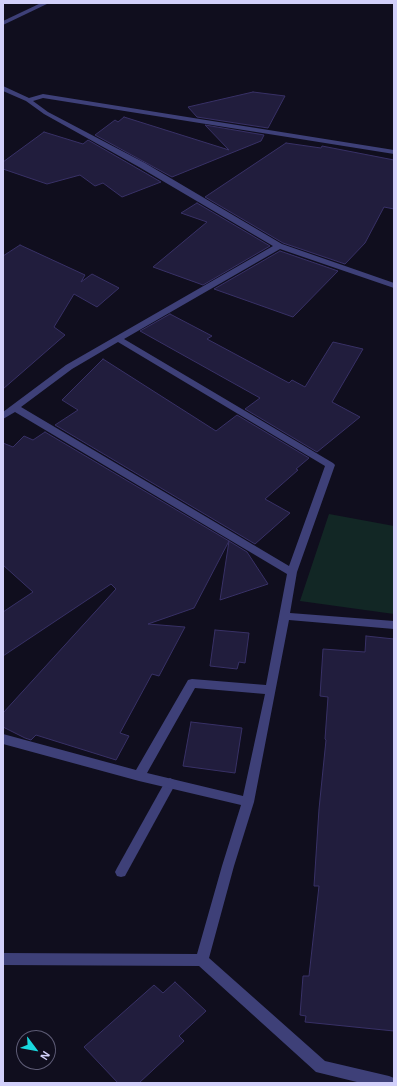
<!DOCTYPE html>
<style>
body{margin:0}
#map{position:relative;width:397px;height:1086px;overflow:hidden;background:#100e1e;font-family:Arial,sans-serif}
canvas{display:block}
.frame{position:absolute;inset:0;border:4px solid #d2d0fa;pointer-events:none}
.north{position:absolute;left:16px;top:1030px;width:40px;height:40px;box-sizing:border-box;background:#100e1e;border:1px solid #5e5c76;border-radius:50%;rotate:122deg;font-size:11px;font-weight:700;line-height:16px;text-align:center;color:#d2d0fa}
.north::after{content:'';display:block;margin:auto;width:14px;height:18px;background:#19d8de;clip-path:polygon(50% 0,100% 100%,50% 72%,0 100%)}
</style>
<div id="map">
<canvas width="397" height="1086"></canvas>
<div class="frame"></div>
<div class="north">N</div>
</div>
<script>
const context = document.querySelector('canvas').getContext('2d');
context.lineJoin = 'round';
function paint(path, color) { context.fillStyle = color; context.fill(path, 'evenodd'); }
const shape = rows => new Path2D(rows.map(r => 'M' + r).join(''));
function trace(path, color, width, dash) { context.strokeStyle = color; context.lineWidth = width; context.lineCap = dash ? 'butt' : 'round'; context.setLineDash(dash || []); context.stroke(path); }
const green = shape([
 [329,514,394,526,394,614,300,601]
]);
const building = shape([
 [253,92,285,96,268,128,197,117,188,107,253,92],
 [124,117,229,150,205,125,264,135,261,141,172,177,95,135,115,120,118,122,124,117],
 [44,132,83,144,88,140,161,182,122,197,103,183,95,186,80,175,47,184,3,169,3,162,44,132],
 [286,143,321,148,322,146,394,160,394,209,384,207,365,243,345,264,283,243,205,197,286,143],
 [197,203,270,246,203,285,153,267,207,222,181,213,197,203],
 [20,245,85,275,81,282,92,274,119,288,97,307,74,294,54,327,65,335,3,389,3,256,20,245],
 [280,251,338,271,293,317,214,289,280,251],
 [170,314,212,336,207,339,289,383,292,380,305,387,333,342,363,349,332,402,360,417,317,452,245,409,260,398,140,331,170,314],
 [103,359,216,431,237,415,309,458,296,469,298,470,265,499,290,513,255,544,55,425,78,410,62,400,103,359],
 [45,432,229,541,194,608,148,624,185,627,159,676,152,674,120,733,129,736,116,760,36,735,31,740,25,738,3,727,3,713,116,589,111,584,3,656,3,612,33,592,3,565,3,443,13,447,24,436,33,440,45,432],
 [229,541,247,552,268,584,220,600,229,541],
 [215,630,249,633,245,663,239,662,237,669,210,666,215,630],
 [366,636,394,639,394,1031,305,1022,306,1016,300,1015,303,976,309,976,319,886,314,886,319,809,326,740,325,739,328,697,320,696,323,649,365,652,366,636],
 [191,722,242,728,235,773,183,766,191,722],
 [175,982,206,1011,179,1036,184,1041,139,1083,118,1083,84,1047,154,985,163,993,175,982]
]);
const service = shape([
 [170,778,174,780,176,783,125,876,121,877,117,876,115,872,117,868,166,780,170,778]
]);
const minor = shape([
 [3,86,29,98,43,94,394,150,394,154,43,98,33,101,48,112,145,163,282,244,394,283,394,288,280,249,124,339,333,463,335,465,297,572,290,613,394,621,394,629,289,620,254,802,234,866,209,958,325,1061,389,1076,394,1078,394,1083,361,1083,316,1072,199,966,3,965,3,953,197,954,222,866,241,805,139,781,3,744,3,734,136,770,188,680,192,679,266,685,287,574,15,412,3,419,3,412,66,365,273,246,139,167,44,114,26,101,3,91,3,86],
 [118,342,325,466,289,566,21,407,72,369,118,342],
 [195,688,265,694,243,796,147,773,195,688]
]);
const tertiary = shape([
 [41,3,49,3,3,25,3,21,41,3]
]);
paint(green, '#122725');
paint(building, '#211d3d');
trace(building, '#383166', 1);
paint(service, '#3e4078');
paint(minor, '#3e4078');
paint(tertiary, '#3e4078');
</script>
